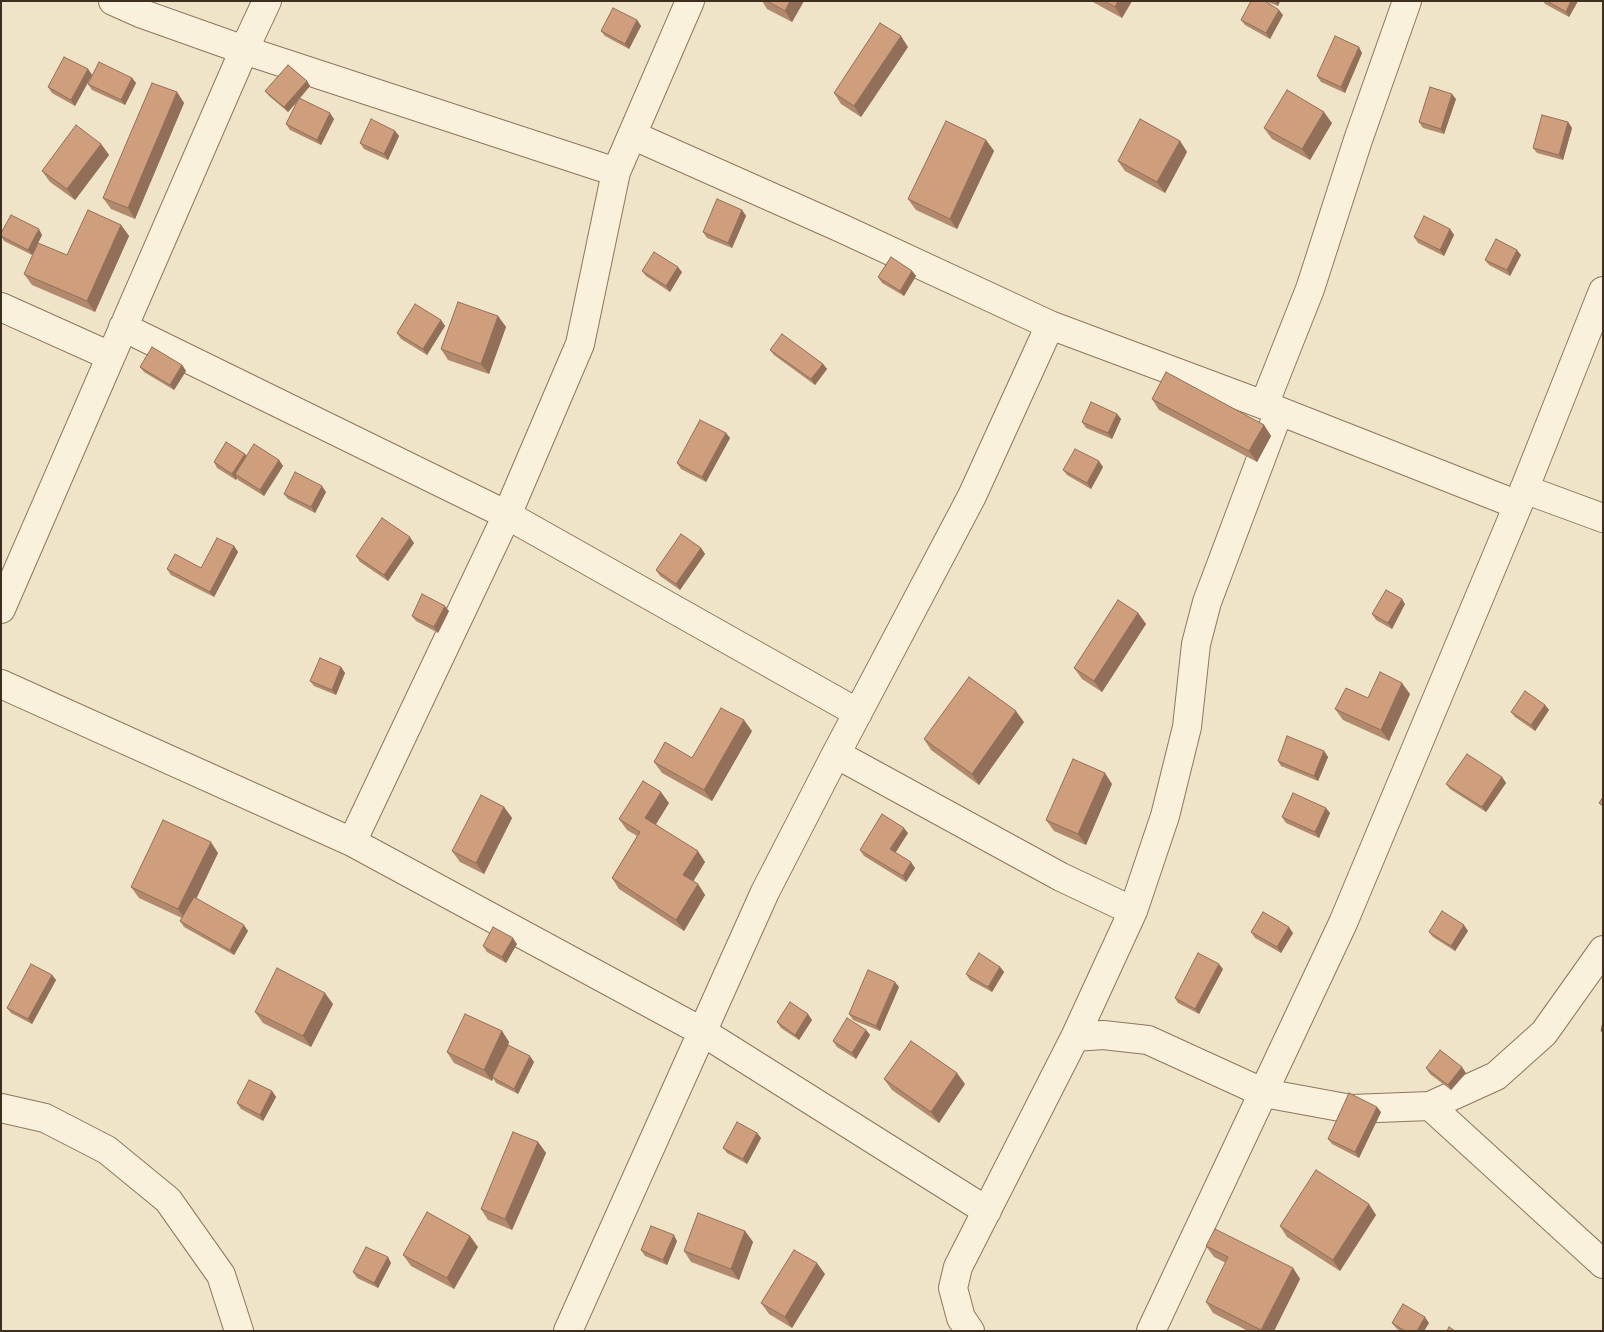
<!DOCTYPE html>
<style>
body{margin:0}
#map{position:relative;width:1604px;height:1332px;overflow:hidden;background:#f0e4c8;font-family:"Roboto Serif",serif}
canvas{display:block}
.frame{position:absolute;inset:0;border:2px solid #3d2e20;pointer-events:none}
</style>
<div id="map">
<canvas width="1604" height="1332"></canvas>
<div class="frame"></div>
</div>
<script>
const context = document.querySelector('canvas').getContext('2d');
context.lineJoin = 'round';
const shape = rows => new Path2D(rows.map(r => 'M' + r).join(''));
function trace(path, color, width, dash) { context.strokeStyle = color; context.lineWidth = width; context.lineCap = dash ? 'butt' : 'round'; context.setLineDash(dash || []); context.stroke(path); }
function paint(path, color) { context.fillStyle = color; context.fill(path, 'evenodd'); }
const minor = shape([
 [113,1,140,13,244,50,616,172],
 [632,135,841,228,1050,325,1264,405,1518,505],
 [1,307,110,356],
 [123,327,507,515,858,713],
 [1264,405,1310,289,1358,140,1407,1],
 [1524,489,1603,518],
 [1,609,244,50,267,1],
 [1,684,352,842,701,1031,987,1211],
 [836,754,1061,877,1133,911],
 [352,842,507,515,580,344,616,172,690,1],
 [1075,1037,1103,1035,1148,1040,1264,1093,1351,1109,1430,1106,1496,1076,1544,1033,1603,950],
 [1430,1106,1603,1264],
 [1,1108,45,1118,107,1150,168,1200,221,1275,239,1331],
 [568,1331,765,892,836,754,972,496,1050,325],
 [970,1331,961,1318,953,1288,958,1267,1075,1037,1133,911,1165,816,1187,727,1196,644,1207,602,1279,411],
 [1151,1331,1343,923,1518,505,1603,291]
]);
const wall = shape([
 [762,1,804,1,792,22,767,9],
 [1091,1,1132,1,1122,18],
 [1265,1,1280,1,1278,6],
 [1543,1,1578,1,1569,17,1545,4],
 [1283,15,1270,39,1245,25,1241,20],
 [637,20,641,26,629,49,605,36,601,31],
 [908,47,861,117,841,104,834,93],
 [1362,53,1345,93,1321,82,1317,76],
 [88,69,92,75,75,106,52,93,48,87],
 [132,78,136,83,125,105,92,90,88,84],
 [307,81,310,86,300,98,334,119,321,145,290,130,286,124,298,101,288,112,269,96,265,91],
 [177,92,184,103,135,219,111,209,103,198],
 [1456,99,1444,134,1423,128,1419,122],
 [1568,122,1572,128,1563,160,1537,153,1533,148],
 [1332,123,1310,160,1272,139,1264,128],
 [395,131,399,136,388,160,364,149,360,143],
 [986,140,994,151,957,229,916,210,908,199],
 [1180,141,1187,152,1165,193,1125,171,1118,161],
 [101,144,109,155,75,200,50,182,42,171],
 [742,210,746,216,732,248,707,238,703,232],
 [121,225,129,236,95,312,32,285,24,274,67,255],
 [1450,229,1454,235,1444,256,1418,243,1414,237],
 [1,233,42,235,32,255,4,241,1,236],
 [1521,255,1510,276,1489,265,1485,260],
 [642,271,682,272,670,292,646,276],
 [912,271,916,276,904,296,882,283,878,277],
 [498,316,506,327,489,374,448,360,441,349],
 [441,320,445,326,427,355,401,339,397,333],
 [770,350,823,364,827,369,815,385,774,355],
 [182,365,186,371,174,390,144,372,140,367],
 [1152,399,1264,425,1271,436,1257,462,1159,410],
 [1117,414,1121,419,1112,439,1086,428,1082,422],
 [726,433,730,438,706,482,681,469,677,463],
 [245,454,246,456,279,460,283,466,264,496,238,480,237,478,236,480,217,468,214,462],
 [1103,467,1091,489,1067,475,1063,470],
 [326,492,315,513,288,499,284,494],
 [414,543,388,581,360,562,356,556],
 [234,546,238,552,214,597,171,575,167,569,201,568],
 [701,548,705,554,680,590,660,576,656,570],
 [1405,604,1392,629,1376,620,1372,614],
 [449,611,438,633,416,621,412,616],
 [1138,613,1146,624,1102,692,1082,679,1074,668],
 [341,667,345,673,336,695,314,686,310,681],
 [1410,694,1389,741,1343,720,1335,709,1368,698],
 [1545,705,1549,710,1535,731,1515,717,1511,712],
 [1024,722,979,785,931,750,924,739],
 [752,731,712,801,662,773,654,762,692,758],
 [1324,751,1328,757,1318,781,1281,766,1278,761],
 [1502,777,1506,783,1486,812,1450,789,1446,784],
 [1112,784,1086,845,1054,831,1046,820],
 [669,803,656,824,705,862,693,882,698,884,705,895,684,931,619,889,612,878,637,836,627,830,619,819],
 [504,807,512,818,484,874,460,862,452,851],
 [1330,813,1319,838,1286,823,1282,817],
 [908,833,895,853,915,868,906,882,864,856,860,850],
 [218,853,196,899,248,931,234,955,184,927,180,921,182,918,139,898,131,887],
 [1468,931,1455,951,1433,937,1429,932],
 [1251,932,1293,933,1281,953,1255,938],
 [517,944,506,963,487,952,483,946],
 [1000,967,1004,972,992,992,970,980,966,974],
 [1223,969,1199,1014,1178,1003,1175,998],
 [52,975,56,980,32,1024,11,1013,7,1008],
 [899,987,880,1031,853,1020,849,1014],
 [333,1004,311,1047,263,1023,255,1012],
 [812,1020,799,1040,781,1028,777,1022],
 [866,1030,870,1035,856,1059,837,1047,833,1041],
 [502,1031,509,1042,508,1046,534,1062,518,1094,496,1083,493,1078,492,1081,454,1063,447,1052],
 [1426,1068,1466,1073,1451,1090,1430,1074],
 [884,1079,965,1084,939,1123,892,1090],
 [272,1091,276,1097,263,1121,241,1109,237,1103],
 [1381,1112,1359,1158,1332,1144,1328,1139],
 [757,1133,761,1138,747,1164,727,1153,723,1148],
 [538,1142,546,1153,512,1230,488,1220,481,1209],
 [1376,1215,1340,1271,1287,1237,1280,1226],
 [745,1231,753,1242,739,1280,691,1262,684,1251],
 [677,1241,667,1265,645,1256,641,1250],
 [1206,1246,1293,1268,1300,1279,1274,1331,1248,1331,1213,1313,1206,1302,1226,1263,1214,1257],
 [478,1247,454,1289,411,1266,403,1255],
 [391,1263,378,1288,357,1278,353,1272],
 [825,1274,792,1328,769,1314,761,1303],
 [1392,1323,1429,1323,1424,1331,1400,1331,1396,1328]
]);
const shadedWall = shape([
 [790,1,804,1,792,22,785,11],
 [1118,1,1132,1,1122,18,1115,7],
 [1275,1,1280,1,1278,6],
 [1571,1,1578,1,1569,17,1566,12],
 [1279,10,1283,15,1270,39,1266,33],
 [637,20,641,26,629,49,625,44],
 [901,36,908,47,861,117,854,106],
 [1359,47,1362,53,1345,93,1341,87],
 [88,69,92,75,75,106,71,100],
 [132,78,136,83,125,105,121,100],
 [307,81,310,86,288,112,284,107],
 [177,92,184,103,135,219,128,208],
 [1452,94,1456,99,1444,134,1441,129],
 [1324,112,1332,123,1310,160,1302,149],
 [330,113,334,119,321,145,317,140],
 [1568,122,1572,128,1563,160,1559,155],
 [395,131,399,136,388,160,384,154],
 [986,140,994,151,957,229,950,219],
 [1180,141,1187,152,1165,193,1157,182],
 [101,144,109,155,75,200,67,189],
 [742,210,746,216,732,248,728,243],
 [121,225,129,236,95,312,87,301],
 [39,229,42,235,32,255,28,250],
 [1450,229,1454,235,1444,256,1440,250],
 [1517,250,1521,255,1510,276,1507,270],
 [678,267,682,272,670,292,666,286],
 [912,271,916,276,904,296,900,291],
 [498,316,506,327,489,374,481,364],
 [441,320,445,326,427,355,423,349],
 [823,364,827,369,815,385,811,379],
 [182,365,186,371,174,390,170,385],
 [1117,414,1121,419,1112,439,1108,433],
 [1264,425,1271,436,1257,462,1249,451],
 [726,433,730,438,706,482,702,477],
 [245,454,249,460,235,474,237,478,236,480,232,474],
 [279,460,283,466,264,496,260,490],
 [1099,461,1103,467,1091,489,1087,483],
 [322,486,326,492,315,513,311,507],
 [410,537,414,543,388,581,384,575],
 [234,546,238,552,214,597,210,592],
 [701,548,705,554,680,590,676,584],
 [1402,599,1405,604,1392,629,1388,623],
 [445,606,449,611,438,633,434,627],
 [1138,613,1146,624,1102,692,1094,681],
 [341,667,345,673,336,695,332,690],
 [1402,683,1410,694,1389,741,1381,730],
 [1545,705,1549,710,1535,731,1531,725],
 [1016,711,1024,722,979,785,972,774],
 [744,720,752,731,712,801,704,790],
 [1324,751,1328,757,1318,781,1314,776],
 [1105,773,1112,784,1086,845,1078,834],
 [1502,777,1506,783,1486,812,1482,807],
 [661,792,669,803,653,829,645,818],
 [504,807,512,818,484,874,476,863],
 [1326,808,1330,813,1319,838,1315,832],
 [904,828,908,833,894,855,890,849],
 [211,842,218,853,186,920,178,909],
 [698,851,705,862,690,886,683,875],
 [911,862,915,868,906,882,903,876],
 [698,884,705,895,684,931,676,920],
 [244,925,248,931,234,955,230,950],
 [1464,925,1468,931,1455,951,1451,946],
 [1289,927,1293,933,1281,953,1277,947],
 [513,938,517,944,506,963,502,957],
 [1219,964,1223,969,1199,1014,1195,1009],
 [1000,967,1004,972,992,992,988,987],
 [52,975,56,980,32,1024,28,1019],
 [895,982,899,987,880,1031,876,1026],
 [325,993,333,1004,311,1047,303,1036],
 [808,1014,812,1020,799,1040,795,1035],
 [866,1030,870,1035,856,1059,852,1053],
 [502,1031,509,1042,492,1081,484,1070],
 [530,1056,534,1062,518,1094,514,1089],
 [1462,1067,1466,1073,1451,1090,1448,1085],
 [957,1073,965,1084,939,1123,931,1112],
 [272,1091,276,1097,263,1121,260,1115],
 [1377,1107,1381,1112,1359,1158,1355,1152],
 [757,1133,761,1138,747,1164,743,1159],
 [538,1142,546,1153,512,1230,505,1219],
 [1369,1204,1376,1215,1340,1271,1333,1260],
 [745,1231,753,1242,739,1280,731,1269],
 [674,1235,677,1241,667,1265,663,1260],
 [470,1236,478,1247,454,1289,447,1278],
 [388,1257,391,1263,378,1288,374,1283],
 [817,1263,825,1274,792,1328,785,1317],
 [1293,1268,1300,1279,1274,1331,1261,1331],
 [1425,1317,1429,1323,1424,1331,1417,1331]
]);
const building = shape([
 [767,1,790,1,785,11,767,1],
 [1104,1,1118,1,1115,7,1104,1],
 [1251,1,1265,1,1279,10,1266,33,1241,20,1251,1],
 [1547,1,1571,1,1566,12,1547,1],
 [613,8,637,20,625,44,601,31,613,8],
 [880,23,901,36,854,106,834,93,880,23],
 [1335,36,1359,47,1341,87,1317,76,1335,36],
 [64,57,88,69,71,100,48,87,64,57],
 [99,62,132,78,121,100,88,84,99,62],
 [288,65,307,81,284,107,265,91,288,65],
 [152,83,177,92,128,208,103,198,152,83],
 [1430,87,1452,94,1441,129,1419,122,1430,87],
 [1287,90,1324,112,1302,149,1264,128,1287,90],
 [299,98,330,113,317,140,286,124,299,98],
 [1542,115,1568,122,1559,155,1533,148,1542,115],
 [371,119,395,131,384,154,360,143,371,119],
 [1140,119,1180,141,1157,182,1118,161,1140,119],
 [946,121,986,140,950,219,908,199,946,121],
 [76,125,101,144,67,189,42,171,76,125],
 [717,199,742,210,728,243,703,232,717,199],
 [88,210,121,225,87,301,24,274,38,243,67,255,88,210],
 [11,215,39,229,28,250,1,236,1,233,11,215],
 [1424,216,1450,229,1440,250,1414,237,1424,216],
 [1496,239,1517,250,1507,270,1485,260,1496,239],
 [654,252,678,267,666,286,642,271,654,252],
 [891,257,912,271,900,291,878,277,891,257],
 [458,302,498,316,481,364,441,349,458,302],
 [415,304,441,320,423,349,397,333,415,304],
 [782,334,823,364,811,379,770,350,782,334],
 [152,347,182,365,170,385,140,367,152,347],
 [1166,372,1264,425,1249,451,1152,399,1166,372],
 [1091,402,1117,414,1108,433,1082,422,1091,402],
 [700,420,726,433,702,477,677,463,700,420],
 [226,442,245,454,232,474,214,462,226,442],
 [254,444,279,460,260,490,235,474,254,444],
 [1075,449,1099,461,1087,483,1063,470,1075,449],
 [295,472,322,486,311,507,284,494,295,472],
 [382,518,410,537,384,575,356,556,382,518],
 [681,534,701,548,676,584,656,570,681,534],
 [217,538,234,546,210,592,167,569,175,554,201,568,217,538],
 [1386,590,1402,599,1388,623,1372,614,1386,590],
 [422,594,445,606,434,627,412,616,422,594],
 [1118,600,1138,613,1094,681,1074,668,1118,600],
 [320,658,341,667,332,690,310,681,320,658],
 [1380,672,1402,683,1381,730,1335,709,1346,688,1368,698,1380,672],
 [969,677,1016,711,972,774,924,739,969,677],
 [1525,691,1545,705,1531,725,1511,712,1525,691],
 [721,708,744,720,704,790,654,762,665,742,692,758,721,708],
 [1287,736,1324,751,1314,776,1278,761,1287,736],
 [1467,754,1502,777,1482,807,1446,784,1467,754],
 [1073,759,1105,773,1078,834,1046,820,1073,759],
 [643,781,661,792,645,818,698,851,683,875,698,884,676,920,612,878,640,832,619,819,643,781],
 [1293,793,1326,808,1315,832,1282,817,1293,793],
 [481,795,504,807,476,863,452,851,481,795],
 [1603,797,1603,806,1599,803,1603,797],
 [882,814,904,828,890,849,911,862,903,876,860,850,882,814],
 [163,820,211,842,178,909,131,887,163,820],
 [194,897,244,925,230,950,180,921,194,897],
 [1442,911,1464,925,1451,946,1429,932,1442,911],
 [1263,912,1289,927,1277,947,1251,932,1263,912],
 [493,927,513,938,502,957,483,946,493,927],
 [979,953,1000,967,988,987,966,974,979,953],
 [1198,953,1219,964,1195,1009,1175,998,1198,953],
 [31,964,52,975,28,1019,7,1008,31,964],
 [277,968,325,993,303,1036,255,1012,277,968],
 [868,970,895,982,876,1026,849,1014,868,970],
 [790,1002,808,1014,795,1035,777,1022,790,1002],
 [465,1014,502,1031,484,1070,447,1052,465,1014],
 [847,1018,866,1030,852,1053,833,1041,847,1018],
 [1603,1021,1603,1032,1601,1031,1603,1021],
 [911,1041,957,1073,931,1112,884,1079,911,1041],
 [508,1045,530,1056,514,1089,492,1077,508,1045],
 [1440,1050,1462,1067,1448,1085,1426,1068,1440,1050],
 [249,1080,272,1091,260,1115,237,1103,249,1080],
 [1349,1093,1377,1107,1355,1152,1328,1139,1349,1093],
 [737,1122,757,1133,743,1159,723,1148,737,1122],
 [513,1132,538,1142,505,1219,481,1209,513,1132],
 [1316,1170,1369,1204,1333,1260,1280,1226,1316,1170],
 [427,1212,470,1236,447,1278,403,1255,427,1212],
 [698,1213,745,1231,731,1269,684,1251,698,1213],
 [651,1226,674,1235,663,1260,641,1250,651,1226],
 [1215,1229,1293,1268,1261,1330,1206,1302,1228,1257,1206,1246,1215,1229],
 [366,1247,388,1257,374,1283,353,1272,366,1247],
 [794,1250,817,1263,785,1317,761,1303,794,1250],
 [1403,1304,1425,1317,1417,1331,1405,1331,1392,1323,1403,1304],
 [1449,1327,1455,1331,1447,1331,1449,1327]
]);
trace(minor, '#8d765c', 30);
trace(minor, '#faf1dc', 28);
paint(wall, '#b2896c');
paint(shadedWall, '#916f58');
paint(building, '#cf9f7d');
trace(building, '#916f58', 1);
</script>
